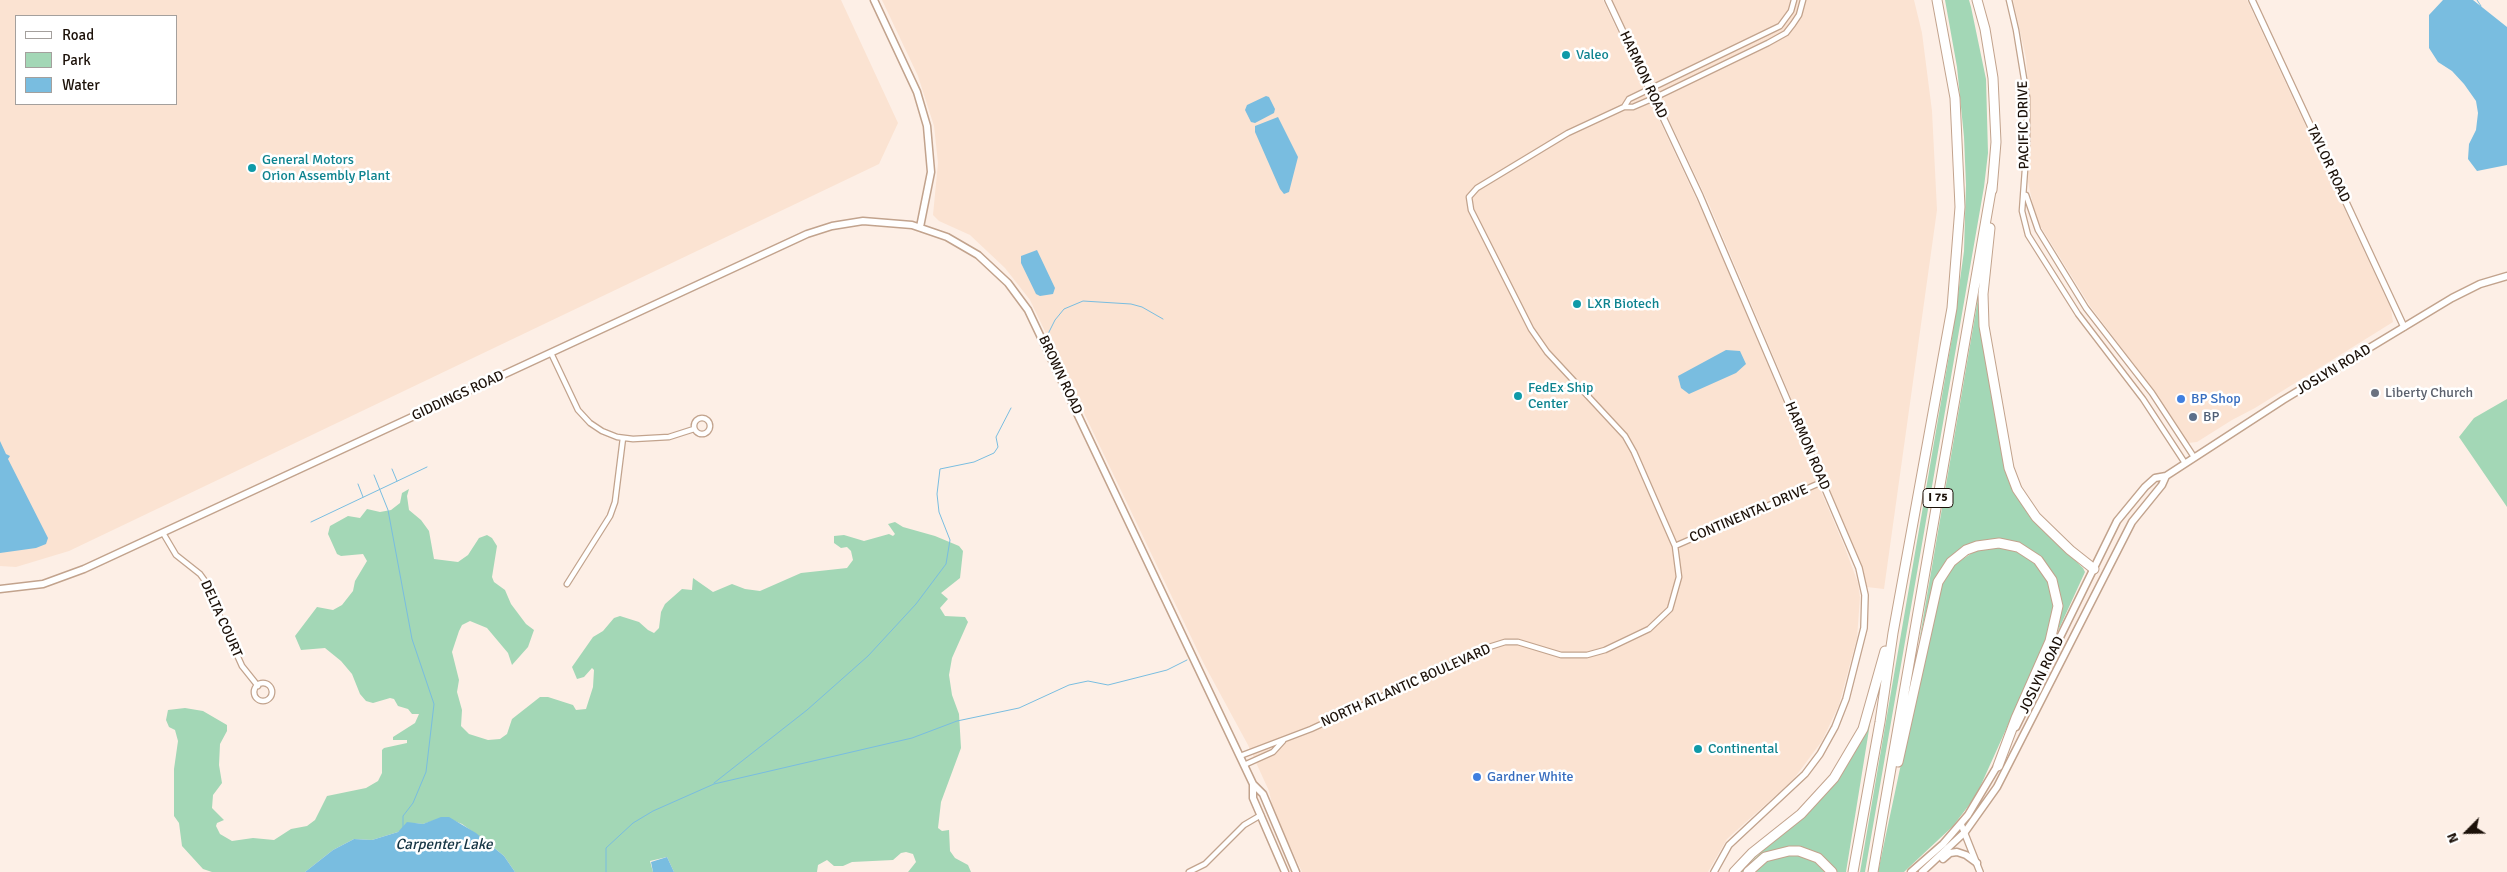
<!DOCTYPE html>
<style>
body{margin:0}
#map{position:relative;width:2507px;height:872px;overflow:hidden;background:#fdefe6;font-family:Signika,sans-serif}
canvas{display:block}
.legend{position:absolute;left:15px;top:15px;width:162px;height:90px;box-sizing:border-box;background:#fff;border:1px solid #a4a09d;margin:0;padding:6px 9px;list-style:none;font-size:15px;color:#1c1109}
.legend li{display:flex;align-items:center;gap:10px;height:25px}
.legend b{width:25px;border:1px solid #a4a09d}
.north{position:absolute;left:2442px;top:807px;width:50px;height:50px;-webkit-text-stroke:4px #fff;paint-order:stroke;rotate:247deg;font-size:14px;font-weight:700;line-height:20px;text-align:center;color:#1c1109}
.north::after{content:'';display:block;margin:auto;width:18px;height:22px;background:#1c1109;clip-path:polygon(50% 0,100% 100%,50% 72%,0 100%)}
</style>
<div id="map">
<canvas width="2507" height="872"></canvas>
<ul class="legend">
<li><b style="height:6px;background:#fff"></b>Road</li>
<li><b style="height:14px;background:#a3d7b6"></b>Park</li>
<li><b style="height:14px;background:#79bde0"></b>Water</li>
</ul>
<div class="north">N</div>
</div>
<script>
const context = document.querySelector('canvas').getContext('2d');
context.lineJoin = 'round';
function paint(path, color) { context.fillStyle = color; context.fill(path, 'evenodd'); }
const shape = rows => new Path2D(rows.map(r => 'M' + r).join(''));
function trace(path, color, width, dash) { context.strokeStyle = color; context.lineWidth = width; context.lineCap = dash ? 'butt' : 'round'; context.setLineDash(dash || []); context.stroke(path); }
function write(font, color, halo, rows, align = 'center') {
  context.font = font + ' Signika,sans-serif'; context.lineWidth = 5; context.setLineDash([]); context.textBaseline = 'middle'; context.strokeStyle = halo; context.fillStyle = color; for (const [text, x, y, turn = 0] of rows) {
    context.save(); context.translate(x, y); context.rotate((+turn || 0) * Math.PI / 180); context.textAlign = isNaN(turn) ? turn : align; if (halo) context.strokeText(text, 0, 0); context.fillText(text, 0, 0); context.restore();
  }
}
const built = shape([
 [0,0,841,0,898,123,879,164,69,551,16,567,0,566],
 [16,16,176,16,176,104,16,104],
 [882,0,1603,0,1710,228,1845,548,1858,583,1860,597,1857,638,1839,705,1822,741,1793,780,1727,839,1708,872,1302,872,1274,813,1269,791,1248,745,1204,664,1030,300,1005,268,970,235,939,221,933,215,938,163,934,126,918,76],
 [1612,0,1914,0,1922,33,1932,111,1937,210,1884,589,1867,587,1860,564,1810,443,1708,202],
 [2013,0,2247,0,2391,309,2393,322,2255,408,2232,420,2197,442,2188,443,2154,391,2090,306,2036,219,2028,182,2030,114,2026,58]
]);
const green = shape([
 [1945,0,1969,0,1971,7,1986,79,1988,153,1984,187,1865,872,1860,872,1952,338,1964,251,1966,185,1964,137,1957,67],
 [1978,299,1983,344,2002,455,2011,486,2031,518,2083,568,2085,572,2058,631,2059,622,2043,562,1995,541,1944,566,1931,591,1919,642],
 [2507,399,2507,507,2459,437,2474,418],
 [409,489,407,496,409,510,421,520,429,531,434,559,458,562,468,555,479,538,487,535,492,538,497,546,492,577,494,582,505,590,511,604,526,624,534,630,528,647,512,665,508,653,487,628,470,621,462,625,459,631,452,652,459,680,457,692,462,710,461,726,469,734,488,740,500,739,507,734,512,719,540,697,548,697,573,705,576,710,586,709,593,687,594,670,592,668,584,677,577,679,572,667,593,637,603,631,614,618,620,616,639,622,648,630,654,633,659,628,661,612,665,604,682,589,692,590,693,578,713,592,732,584,745,589,760,591,801,573,847,568,853,560,851,551,847,547,841,548,834,543,834,536,844,535,864,541,889,534,893,536,895,534,888,524,895,522,903,527,935,536,959,546,963,551,960,578,941,593,948,599,940,608,945,616,965,617,968,622,952,658,949,675,952,695,959,714,961,748,941,802,938,828,942,831,949,830,950,851,955,858,968,865,971,872,908,872,916,862,913,854,906,852,901,853,893,860,852,862,843,866,834,866,827,860,818,865,817,872,674,872,667,857,650,861,653,872,515,872,504,856,487,842,462,824,445,817,423,824,411,823,398,832,372,840,354,839,333,850,305,872,212,872,203,869,182,846,179,823,174,816,174,769,178,741,175,730,169,727,166,720,168,710,185,708,203,711,227,725,227,731,220,744,219,765,222,783,213,795,212,808,224,820,217,823,216,826,220,834,232,841,253,838,274,840,291,829,307,826,315,820,327,796,366,788,378,781,382,773,382,750,384,748,407,743,407,740,393,740,393,737,415,723,419,714,412,714,408,709,398,706,394,699,390,698,373,703,366,701,360,694,352,674,341,661,325,648,301,650,295,636,317,607,333,610,342,605,353,591,355,581,367,561,363,554,341,556,337,554,328,534,330,526,348,516,360,518,367,509,380,512,391,510,400,503,402,493],
 [1994,547,2019,552,2032,561,2046,577,2051,589,2054,608,2048,636,1976,796,1953,826,1904,872,1878,872,1938,590,1954,565,1975,551],
 [1872,711,1846,872,1835,872,1833,869,1789,848,1744,872,1740,872,1834,784,1858,745],
 [1785,855,1797,855,1813,860,1827,872,1752,872,1764,862]
]);
const water = shape([
 [2443,0,2473,0,2507,27,2507,165,2477,171,2468,159,2469,144,2476,130,2478,113,2476,101,2464,84,2452,71,2438,62,2429,48,2429,15],
 [1266,96,1269,97,1275,109,1274,113,1255,123,1251,122,1245,110,1247,105],
 [1278,117,1298,157,1289,192,1284,194,1280,189,1255,132,1255,126],
 [1037,250,1055,288,1053,294,1040,296,1036,294,1021,263,1021,256],
 [1726,350,1740,351,1746,364,1736,373,1689,394,1681,388,1678,376],
 [0,441,6,454,10,456,8,459,48,538,46,544,36,548,0,553],
 [441,817,449,817,476,833,504,856,515,872,305,872,333,850,354,839,372,840,398,832,407,822,423,824],
 [667,857,674,872,653,872,651,862]
]);
const stream = shape([
 [2477,0,2481,6],
 [1048,334,1055,320,1064,309,1083,301,1131,304,1142,307,1163,319],
 [392,469,397,481],
 [374,475,388,510,412,639,434,704,426,772,413,803,403,816,403,828],
 [358,484,363,497],
 [311,522,427,467],
 [714,783,807,710,868,656,916,604,946,564,950,540,939,512,937,494,940,469,974,462,994,453,998,447,996,437,1011,408],
 [606,872,606,848,633,823,653,811,714,784,912,738,957,721,1019,708,1069,685,1088,681,1108,685,1167,670,1187,660]
]);
const minor = shape([
 [2009,0,2016,30,2027,97,2027,142,2022,211,2028,235,2078,314,2143,399,2185,463],
 [1624,107,1629,99,1780,26,1791,11,1794,0],
 [2026,195,2038,230,2086,308,2152,393,2194,457],
 [551,353,578,410,590,423,602,431,617,437,633,439,669,437,694,429],
 '694 426a8 8 0 1 1 16 0a8 8 0 1 1-16 0Z',
 [163,533,176,555,200,574,208,585,217,610,242,666,258,686],
 [1675,546,1822,482],
 [567,584,610,516,615,502,623,438],
 '254 692a9 9 0 1 1 18 0a9 9 0 1 1-18 0Z',
 [1240,756,1311,729,1489,647,1505,642,1518,642,1561,655,1587,655,1605,650,1649,629,1670,609,1679,577,1675,546,1634,452,1625,436,1547,352,1531,329,1471,210,1469,197,1477,188,1568,133,1624,107,1633,107,1654,98,1768,43,1786,33,1793,24,1799,15,1803,0],
 [1244,765,1273,752,1283,741],
 [1189,872,1205,864,1244,825,1261,815]
]);
const tertiary = shape([
 [1608,0,1700,196,1859,568,1865,595,1864,628,1846,699,1835,727,1820,754,1805,774,1729,845,1714,872],
 [2252,0,2404,327],
 [1961,824,1980,872]
]);
const secondary = shape([
 [874,0,917,92,927,126,931,172,920,227],
 [0,589,43,584,84,569,807,234,832,226,863,221,912,225,947,237,978,255,1008,283,1028,310,1253,784,1263,794,1296,872],
 [2016,727,2117,521,2145,487,2155,478,2166,476,2283,400,2452,298,2480,284,2507,276],
 [1253,784,1253,798,1285,872],
 [1943,859,1950,853,1957,852,1966,855,1977,863],
 [1911,872,1943,844,1968,815,1999,763],
 [1922,872,1965,832,1997,787,2132,522,2162,485,2166,476]
]);
const motorway = shape([
 [1977,0,1985,29,1993,78,1996,142,1992,190],
 [1990,228,1983,294,1984,326,2009,468,2017,489,2036,517,2070,550,2094,569],
 [1898,762,1938,582,1951,562,1966,550,1977,546,1999,543,2018,547,2038,560,2052,580,2058,606,2050,641,2016,718,1998,766],
 [1734,872,1752,853,1801,814,1834,778,1863,729,1885,651],
 [1748,872,1765,857,1789,851,1799,851,1818,858,1832,872],
 [1853,872,1880,722,1893,633,1952,308,1960,207,1955,98,1937,0],
 [1873,872,1992,185]
]);
const markers = [
 [1566,55,5,"#0f9aa8"],
 [252,168,5,"#0f9aa8"],
 [1577,304,5,"#0f9aa8"],
 [2375,393,5,"#6b7280"],
 [1518,396,5,"#0f9aa8"],
 [2181,399,5,"#3f7fe0"],
 [2193,417,5,"#5c6f8a"],
 [1698,749,5,"#0f9aa8"],
 [1477,777,5,"#3f7fe0"]
];
const shields = [
 [1938,498,30]
];
const shieldNames = [
 ["I 75",1938,498]
];
const cultureNames = [
 ["Valeo",1576,55],
 ["General Motors",262,160],
 ["Orion Assembly Plant",262,176],
 ["LXR Biotech",1587,304],
 ["FedEx Ship",1528,388],
 ["Center",1528,404],
 ["Continental",1708,749]
];
const streetNames = [
 ["HARMON ROAD",1643,75,65],
 ["PACIFIC DRIVE",2024,125,-91],
 ["TAYLOR ROAD",2328,164,65],
 ["JOSLYN ROAD",2334,370,-31],
 ["BROWN ROAD",1060,375,65],
 ["GIDDINGS ROAD",458,396,-25],
 ["HARMON ROAD",1807,446,67],
 ["CONTINENTAL DRIVE",1749,514,-23],
 ["DELTA COURT",221,619,66],
 ["JOSLYN ROAD",2042,675,-64],
 ["NORTH ATLANTIC BOULEVARD",1406,686,-24]
];
const worshipNames = [
 ["Liberty Church",2385,393]
];
const shopNames = [
 ["BP Shop",2191,399],
 ["Gardner White",1487,777]
];
const serviceNames = [
 ["BP",2203,417]
];
const waterNames = [
 ["Carpenter Lake",444,845]
];
paint(built, '#fbe3d2');
paint(green, '#a3d7b6');
paint(water, '#79bde0');
trace(stream, '#79bde0', 1);
trace(minor, '#c2a38d', 7);
trace(tertiary, '#c2a38d', 8);
trace(secondary, '#c2a38d', 9);
trace(motorway, '#c2a38d', 11);
trace(minor, '#fff', 4.5);
trace(tertiary, '#fff', 5.5);
trace(secondary, '#fff', 6);
trace(motorway, '#fff', 9);
for (const [x, y, r, color] of markers) { const dot = new Path2D(); dot.arc(x, y, r, 0, 2 * Math.PI); context.fillStyle = color; context.fill(dot); trace(dot, '#fff', 2); }
for (const [x, y, w] of shields) { const box = new Path2D(); box.roundRect(x - w / 2, y - 9.5, w, 19, 4); context.fillStyle = '#fff'; context.fill(box); trace(box, '#1c1109', 1); }
write('bold 12px', '#1c1109', null, shieldNames);
write('14px', '#0d838f', '#fff', cultureNames, 'left');
write('14px', '#1c1109', '#fff', streetNames);
write('14px', '#5b616d', '#fff', worshipNames, 'left');
write('14px', '#366cbe', '#fff', shopNames, 'left');
write('14px', '#4e5e75', '#fff', serviceNames, 'left');
write('italic 15px', '#163544', '#fff', waterNames);
</script>
